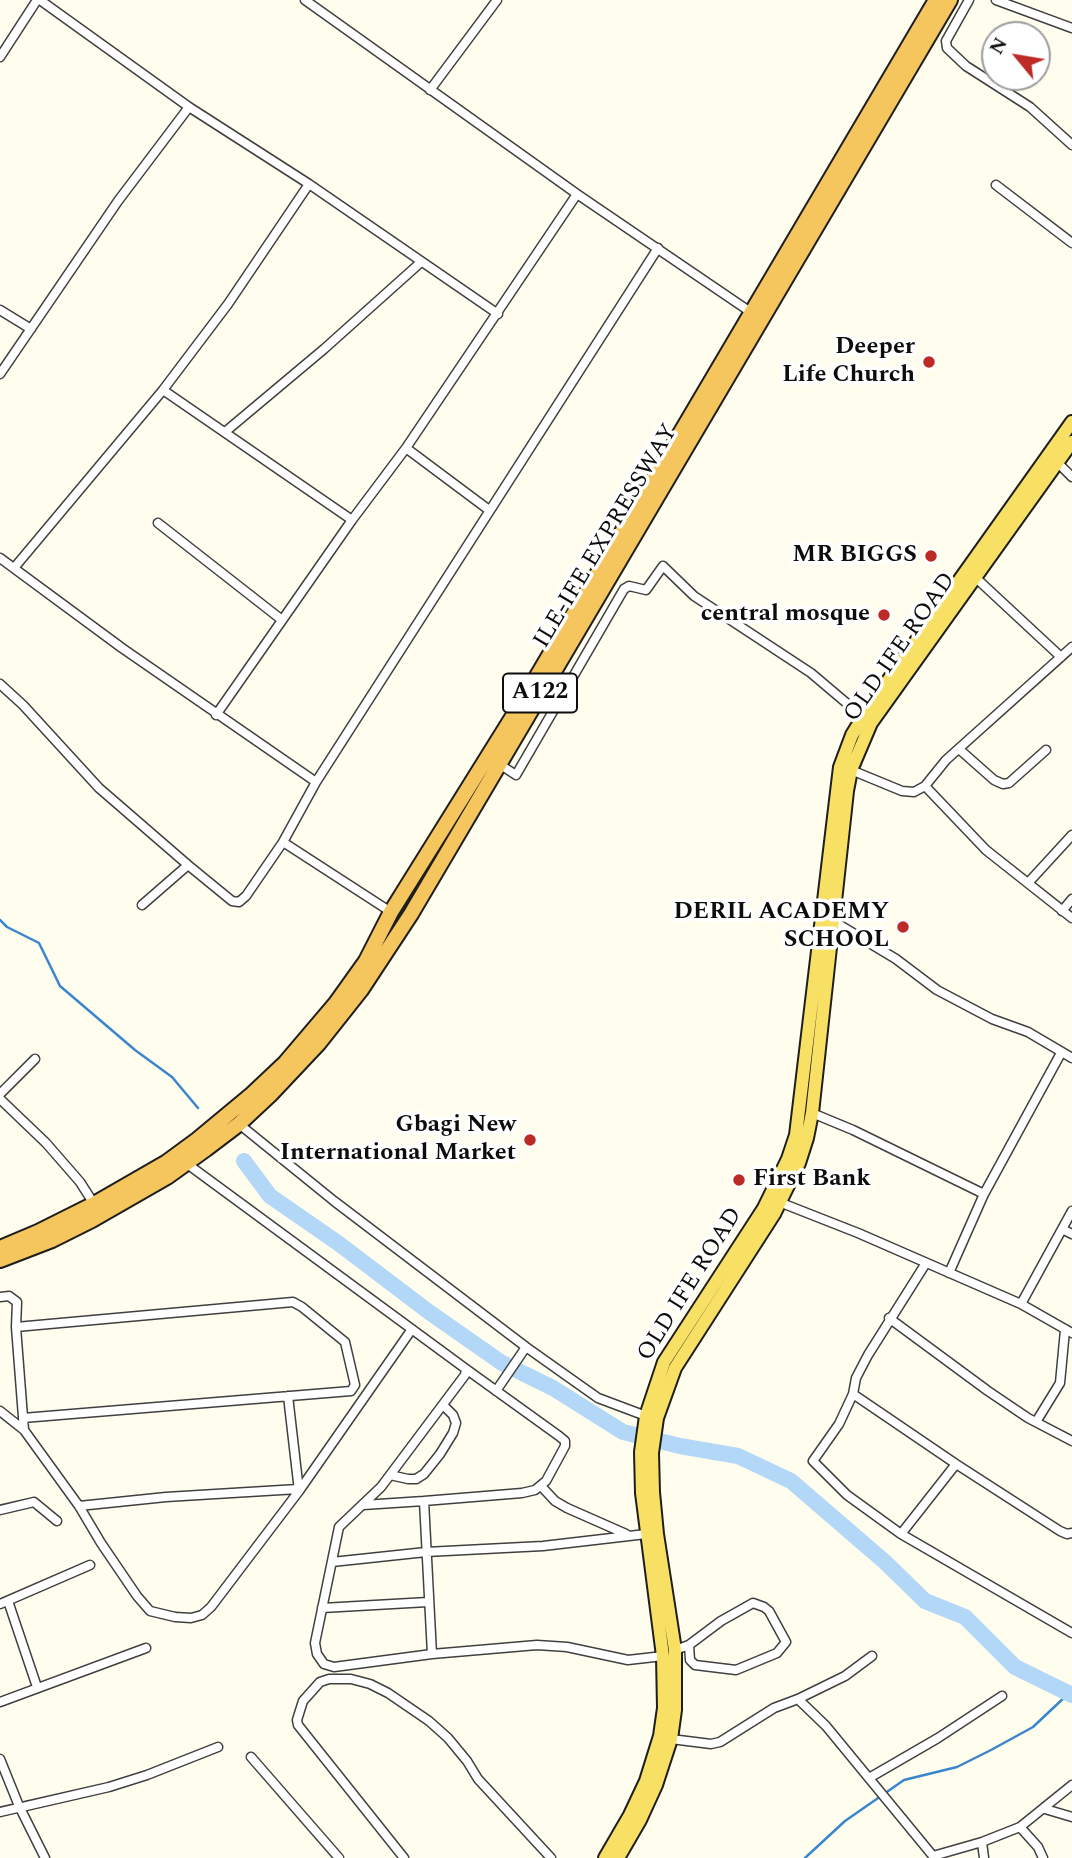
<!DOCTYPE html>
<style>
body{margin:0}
#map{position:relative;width:1072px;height:1858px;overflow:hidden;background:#fffdee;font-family:Spectral,serif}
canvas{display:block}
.north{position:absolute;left:981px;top:21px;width:70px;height:70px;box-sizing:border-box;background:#fff;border:2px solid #9e9e9e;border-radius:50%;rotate:300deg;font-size:19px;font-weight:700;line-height:28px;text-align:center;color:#0d0d0d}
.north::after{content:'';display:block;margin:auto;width:24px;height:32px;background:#bd2b26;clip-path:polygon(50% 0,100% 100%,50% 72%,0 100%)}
</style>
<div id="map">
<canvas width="1072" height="1858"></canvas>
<div class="north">N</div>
</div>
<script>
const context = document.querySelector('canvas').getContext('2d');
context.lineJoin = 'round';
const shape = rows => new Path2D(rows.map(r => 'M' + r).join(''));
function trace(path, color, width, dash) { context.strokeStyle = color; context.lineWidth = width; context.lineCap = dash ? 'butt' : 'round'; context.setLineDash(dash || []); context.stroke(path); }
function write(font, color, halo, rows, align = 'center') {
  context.font = font + ' Spectral,serif'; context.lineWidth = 7; context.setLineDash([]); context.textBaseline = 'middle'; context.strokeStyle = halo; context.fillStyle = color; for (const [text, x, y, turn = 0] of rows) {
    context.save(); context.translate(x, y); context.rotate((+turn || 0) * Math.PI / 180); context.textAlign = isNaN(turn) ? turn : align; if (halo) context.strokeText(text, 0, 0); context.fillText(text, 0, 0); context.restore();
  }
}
const stream = shape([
 [0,920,7,927,39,943,60,986,135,1050,172,1077,198,1108],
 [805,1858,845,1821,904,1780,957,1767,991,1750,1033,1727,1068,1694]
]);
const river = shape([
 [244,1161,270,1196,338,1243,429,1312,502,1363,553,1388,623,1432,680,1446,738,1456,791,1481,885,1562,925,1601,965,1617,1015,1667,1072,1695]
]);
const minor = shape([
 [40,0,189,107,309,184,498,314],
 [305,0,577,194,752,313],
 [969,0,946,41,947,48,966,66,1030,107,1072,145],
 [996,0,1072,28],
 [0,57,37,0],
 [430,90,497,0],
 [996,185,1072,243],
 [0,310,31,329],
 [0,374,118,201,189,107],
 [163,390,352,520],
 [225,432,324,349,420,263],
 [406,448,489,510],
 [1058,463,1072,477],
 [158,523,282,620],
 [0,558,122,648,316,782],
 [14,568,163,390,228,304,309,184],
 [976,578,1061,657],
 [0,684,23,705,99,788,188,865,232,901,239,902,246,896,283,842,316,782,658,248],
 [216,715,352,520,406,448,577,194],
 [959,749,994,780,1003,784,1009,783,1046,750],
 [499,764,516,775,624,589,629,586,646,590,663,566,694,596,811,673,863,717],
 [851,770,902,791,914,792,925,786,946,760,1072,647],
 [925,786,986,850,1072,918],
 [283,842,391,912],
 [1028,883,1072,835],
 [142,905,188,865],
 [1062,911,1072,899],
 [833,921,896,959,937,990,992,1019,1028,1032,1072,1058],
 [0,1094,35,1059],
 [0,1099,46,1143,80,1182,94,1204],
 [812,1113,853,1130,984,1194],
 [239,1124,334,1201,526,1347,598,1398,646,1416],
 [186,1163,466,1369,465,1375,381,1487,339,1527,315,1643,317,1654,324,1664,334,1667,432,1654,537,1645,567,1647,628,1660,663,1656],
 [779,1202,858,1233,1021,1304,1072,1333],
 [1062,1229,1072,1234],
 [926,1263,868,1355,856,1378,853,1394,839,1424,813,1461,847,1495,901,1534,1072,1633],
 [949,1273,984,1194,1061,1053],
 [0,1297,9,1296,17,1302,16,1327,24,1430,79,1506,101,1543,137,1596,150,1611,175,1617,191,1618,202,1615,211,1607,299,1491,412,1329],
 [1021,1304,1072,1211],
 [889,1318,988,1391,1028,1418,1072,1441],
 [16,1327,293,1302,302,1307,345,1342,355,1385,351,1391,23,1418],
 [496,1391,526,1347],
 [853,1394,956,1464,1060,1531,1067,1534,1072,1533],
 [288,1396,299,1491],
 [0,1411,24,1430],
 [1036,1422,1060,1383,1065,1330],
 [390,1475,408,1479,416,1479,424,1474,440,1454,453,1433,456,1423,453,1415,443,1405],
 [541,1486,555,1501,567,1508,626,1534],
 [424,1501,522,1493,535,1490,546,1481,565,1446,565,1441,559,1436,466,1369],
 [363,1505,424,1501,432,1654],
 [79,1506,166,1497,298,1489],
 [0,1510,34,1502,57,1521],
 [901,1534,956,1464],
 [332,1562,426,1552,543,1546,646,1534],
 [8,1601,37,1687],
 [0,1604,90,1565],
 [322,1608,428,1602],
 [675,1650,689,1645,721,1621,753,1603,764,1607,769,1611,786,1642,777,1653,736,1670,695,1665,690,1660,689,1645],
 [798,1699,845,1676,872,1656],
 [0,1702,146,1648],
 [671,1739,711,1744,720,1742,774,1708,798,1699,826,1726,933,1856,982,1842,1020,1827,1072,1785],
 [251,1757,339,1858],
 [0,1759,19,1806,45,1858],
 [869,1778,938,1738,1002,1696],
 [1045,1809,1072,1817],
 [0,1812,109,1787,147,1775,218,1747],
 [1020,1827,1038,1847,1043,1858],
 [982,1842,984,1858],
 [404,1858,298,1725,297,1720,303,1701,320,1682,329,1679,351,1679,370,1684,388,1693,429,1721,448,1738,467,1761,478,1779,551,1858]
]);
const primary = shape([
 [605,1858,630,1815,646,1781,660,1736,664,1708,663,1656,642,1493,641,1452,646,1416,664,1362,764,1208,788,1159,796,1135,840,767,852,735,868,709,1072,422],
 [618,1858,640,1820,656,1785,671,1739,675,1710,675,1650,657,1534,653,1492,652,1453,657,1418,675,1368,774,1214,799,1163,807,1138,812,1113,847,791,851,770,871,723,1072,442]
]);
const trunk = shape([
 [0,1248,38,1232,94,1204,167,1162,197,1140,250,1096,285,1063,336,1003,366,961,391,912,520,705,936,0],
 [0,1260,52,1240,92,1220,167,1177,206,1149,239,1124,270,1095,319,1043,361,990,411,914,950,0]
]);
const markers = [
 [929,362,7,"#bd2b26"],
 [931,556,7,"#bd2b26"],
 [884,615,7,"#bd2b26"],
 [903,927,7,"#bd2b26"],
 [530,1140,7,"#bd2b26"],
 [739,1180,7,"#bd2b26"]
];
const shields = [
 [540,693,74]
];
const shieldNames = [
 ["A122",540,693]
];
const poiNames = [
 ["Deeper",915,348],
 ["Life Church",915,376],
 ["MR BIGGS",917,556],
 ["central mosque",870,615],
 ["DERIL ACADEMY",889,913],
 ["SCHOOL",889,941],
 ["Gbagi New",516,1126],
 ["International Market",516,1154],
 ["First Bank",753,1180,"left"]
];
const streetNames = [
 ["ILE-IFE EXPRESSWAY",607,537,-59],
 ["OLD IFE ROAD",901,648,-55],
 ["OLD IFE ROAD",691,1285,-58]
];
trace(stream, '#3a86cd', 2.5);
trace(river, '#b3d7f6', 16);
trace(minor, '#404040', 11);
trace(primary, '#1e1e1e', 16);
trace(trunk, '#1e1e1e', 18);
trace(minor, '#fff', 8);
trace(primary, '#f8e065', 12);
trace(trunk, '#f6c65e', 14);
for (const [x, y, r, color] of markers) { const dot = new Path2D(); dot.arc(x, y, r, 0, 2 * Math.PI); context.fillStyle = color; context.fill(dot); trace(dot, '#fff', 2.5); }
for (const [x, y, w] of shields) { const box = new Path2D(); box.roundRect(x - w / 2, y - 19.5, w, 39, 5); context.fillStyle = '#fff'; context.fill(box); trace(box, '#0d0d0d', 2); }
write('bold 23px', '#0d0d0d', null, shieldNames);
write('bold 24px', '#0d0d0d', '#fff', poiNames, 'right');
write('24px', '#0d0d0d', '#fff', streetNames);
</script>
